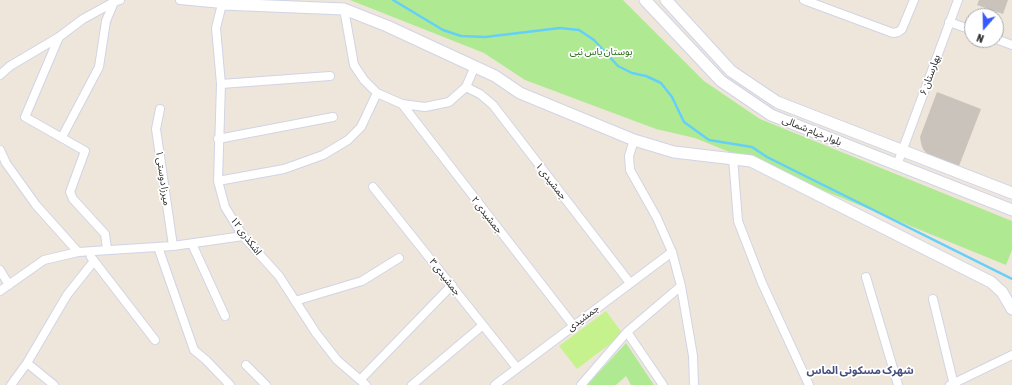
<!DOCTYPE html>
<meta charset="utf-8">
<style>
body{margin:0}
#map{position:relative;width:1012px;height:385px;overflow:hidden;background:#eee6db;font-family:"Asap Condensed",sans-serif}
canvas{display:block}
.north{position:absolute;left:964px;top:8px;width:40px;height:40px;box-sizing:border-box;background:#fff;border:1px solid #aaa;border-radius:50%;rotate:200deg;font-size:11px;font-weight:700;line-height:16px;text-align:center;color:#2b2b2b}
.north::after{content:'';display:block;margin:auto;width:14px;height:18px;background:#3759ff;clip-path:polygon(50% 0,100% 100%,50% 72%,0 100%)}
</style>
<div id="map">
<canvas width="1012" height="385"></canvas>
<div class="north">N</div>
</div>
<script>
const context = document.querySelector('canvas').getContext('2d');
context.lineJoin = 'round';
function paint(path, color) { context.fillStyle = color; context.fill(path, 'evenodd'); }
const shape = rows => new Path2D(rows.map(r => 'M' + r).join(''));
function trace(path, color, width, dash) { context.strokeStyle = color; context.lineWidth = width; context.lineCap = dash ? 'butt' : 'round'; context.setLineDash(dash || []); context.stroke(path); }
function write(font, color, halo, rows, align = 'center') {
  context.font = font + ' "Asap Condensed","Noto Sans Arabic",sans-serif'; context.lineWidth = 3.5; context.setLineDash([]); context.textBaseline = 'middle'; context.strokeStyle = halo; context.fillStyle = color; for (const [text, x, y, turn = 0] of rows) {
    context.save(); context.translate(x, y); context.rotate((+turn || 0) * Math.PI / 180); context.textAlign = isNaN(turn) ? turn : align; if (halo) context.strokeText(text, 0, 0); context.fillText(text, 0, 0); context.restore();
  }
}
const green = shape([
 [350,0,623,0,704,81,760,119,1012,221,1012,250,1006,265,695,138,656,129,525,80,484,53],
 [626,343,654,385,631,385,626,376,616,385,587,385]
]);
const pitch = shape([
 [606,311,623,334,577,369,559,346]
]);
const stream = shape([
 [393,0,443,30,461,36,485,37,560,28,579,30,594,40,618,66,632,73,646,76,661,83,672,97,684,122,709,140,752,147,767,157,1012,279]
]);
const building = shape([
 [979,0,1008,0,1003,14,977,5],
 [937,92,981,109,959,166,928,155,923,149,921,143,920,137]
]);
const street = shape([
 [180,0,222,4,216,28,221,84,218,181,225,207,243,236,279,276,316,333,337,360,366,385],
 [804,0,893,33,898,32,902,29,914,0],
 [344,9,354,65,364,80,377,93,402,104,425,107,449,102,466,87,475,66],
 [949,22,972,30],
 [59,37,25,117,85,151,70,192,73,199,105,234,107,249],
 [996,39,1012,45],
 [0,75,10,66,59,37,83,19,114,2],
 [221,84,330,76],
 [466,87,480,94,493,105,630,283],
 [402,104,573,325],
 [160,109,156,129,173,246],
 [62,137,99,67,106,21,114,2,120,0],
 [218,139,333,117],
 [634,140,629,156,630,170,657,218,672,252,681,286,693,356,694,385],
 [0,150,6,163,36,205,78,252],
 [733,158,738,221,762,283,809,385],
 [897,165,958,0],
 [218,181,284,169,323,155,348,140,361,127,377,93],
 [373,187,517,368],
 [192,244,225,316],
 [158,247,194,350,206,360,230,385],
 [91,257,155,340],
 [0,270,9,285],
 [866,277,898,385],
 [0,291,44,260,78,252,173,246,243,236],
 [933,299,954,385],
 [295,301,362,281,399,258],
 [627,332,663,385],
 [27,363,54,385],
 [246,365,266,385],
 [360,380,452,285],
 [11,385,27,363,67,295,94,261],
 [412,385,483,325],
 [495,385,672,252],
 [581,385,627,332,681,286],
 [950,385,1012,355]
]);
const secondary = shape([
 [645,0,721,81,771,115,1012,210],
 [666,0,731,71,777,102,1012,193],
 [222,4,344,9,387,26,495,76,520,93,634,140,674,152,751,161,991,282,1002,292,1012,309]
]);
const parkNames = [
 ["بوستان یاس نبی",601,52]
];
const streetNames = [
 ["بهارستان ۶",930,75,-70],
 ["بلوار خیام شمالی",812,131,22],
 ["میرزا دوستی ۱",163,178,82],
 ["جمشیدی ۱",551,181,52],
 ["جمشیدی ۲",487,215,52],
 ["اشکذری ۱۲",246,236,53],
 ["جمشیدی ۳",445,277,52],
 ["جمشیدی",583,318,-37]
];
const neighbourhoodNames = [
 ["شهرک مسکونی الماس",860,371]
];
paint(green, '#afea92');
paint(pitch, '#c6f28d');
trace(stream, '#64d0fa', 2.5);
paint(building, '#c9c3bb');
trace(street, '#d0d4e5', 10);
trace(secondary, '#d0d4e5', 13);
trace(street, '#fff', 8);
trace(secondary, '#fff', 11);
write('10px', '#256f13', '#fff', parkNames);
write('10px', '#2b2b2b', '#fff', streetNames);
write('bold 11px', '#465080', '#fff', neighbourhoodNames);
</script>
